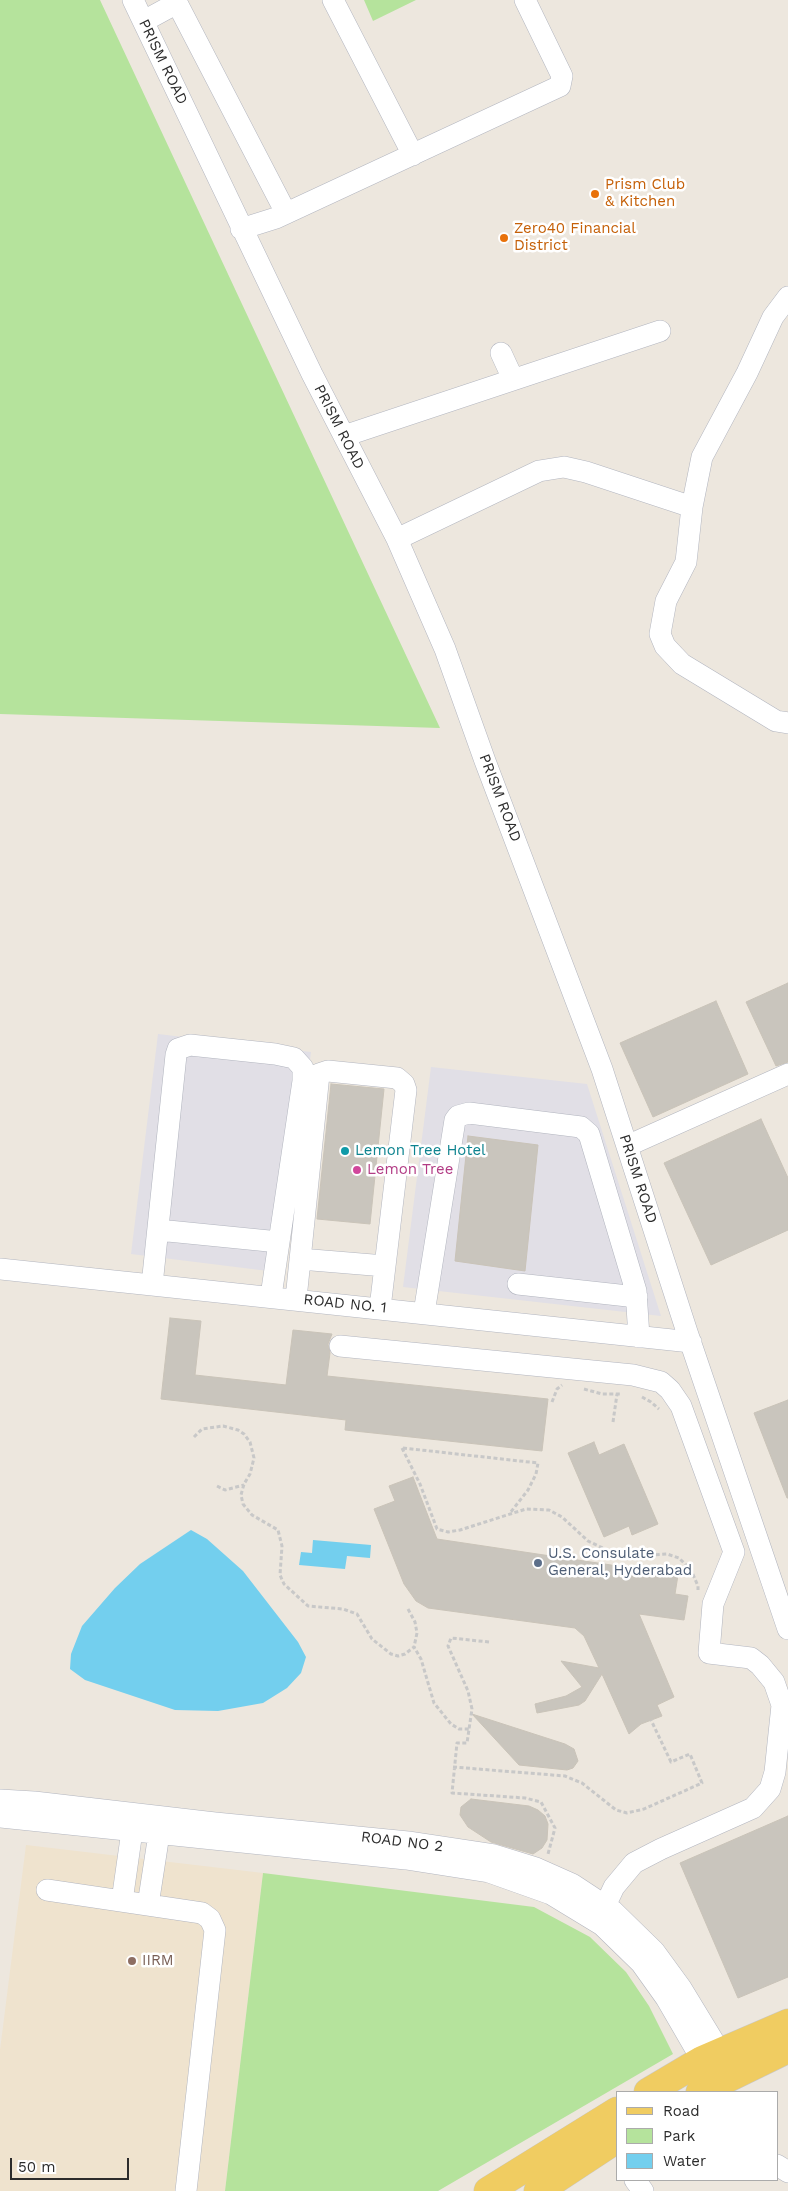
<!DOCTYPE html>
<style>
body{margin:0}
#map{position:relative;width:788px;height:2191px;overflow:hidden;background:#ede7de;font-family:"Work Sans",sans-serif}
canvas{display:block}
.legend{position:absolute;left:616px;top:2091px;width:162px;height:90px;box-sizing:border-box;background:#fff;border:1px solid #ababab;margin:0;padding:6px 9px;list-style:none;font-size:15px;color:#2c2c2c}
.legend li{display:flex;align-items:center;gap:10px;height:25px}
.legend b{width:25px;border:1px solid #ababab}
.scale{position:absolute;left:10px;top:2158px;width:119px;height:22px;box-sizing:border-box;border:2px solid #2c2c2c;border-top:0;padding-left:6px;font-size:15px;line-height:18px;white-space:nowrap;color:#2c2c2c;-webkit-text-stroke:4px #fff;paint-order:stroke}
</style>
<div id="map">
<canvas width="788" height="2191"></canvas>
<ul class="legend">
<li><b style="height:6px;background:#f0cc61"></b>Road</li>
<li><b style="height:14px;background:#b5e39c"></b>Park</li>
<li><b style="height:14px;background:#73cfee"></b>Water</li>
</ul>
<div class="scale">50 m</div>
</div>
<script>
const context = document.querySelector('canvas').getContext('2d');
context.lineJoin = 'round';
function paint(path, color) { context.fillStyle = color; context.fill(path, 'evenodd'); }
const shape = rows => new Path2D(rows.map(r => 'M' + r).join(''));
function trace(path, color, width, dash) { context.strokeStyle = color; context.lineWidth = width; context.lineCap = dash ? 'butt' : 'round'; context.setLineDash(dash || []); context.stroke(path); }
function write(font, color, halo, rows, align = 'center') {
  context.font = font + ' "Work Sans",sans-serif'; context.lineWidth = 5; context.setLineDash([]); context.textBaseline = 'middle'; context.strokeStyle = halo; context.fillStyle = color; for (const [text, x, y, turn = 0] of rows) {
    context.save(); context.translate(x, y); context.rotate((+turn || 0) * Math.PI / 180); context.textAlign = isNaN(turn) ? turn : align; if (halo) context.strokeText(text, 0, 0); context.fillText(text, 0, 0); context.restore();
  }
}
const industrial = shape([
 [158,1034,311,1052,284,1273,131,1254],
 [431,1067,587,1084,661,1316,403,1287]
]);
const education = shape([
 [26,1845,263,1873,225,2191,0,2191,0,2050]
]);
const green = shape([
 [0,0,100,0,440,728,0,714],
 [364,0,416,0,373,21],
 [263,1873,534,1907,590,1937,626,1972,649,2006,673,2054,438,2191,225,2191]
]);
const water = shape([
 [191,1530,207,1539,243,1571,298,1642,306,1657,301,1673,287,1688,263,1703,218,1711,175,1710,85,1680,70,1669,71,1654,82,1626,115,1588,140,1564],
 [313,1540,371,1545,370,1558,347,1556,345,1569,299,1565,301,1552,312,1553]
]);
const building = shape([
 [788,983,788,1062,776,1066,746,1002,788,983],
 [716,1001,748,1074,653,1117,620,1043,716,1001],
 [331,1084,384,1089,370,1224,317,1219,331,1084],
 [761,1119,788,1178,788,1230,711,1265,664,1163,761,1119],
 [468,1136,538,1145,525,1271,455,1261,468,1136],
 [170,1318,201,1321,195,1375,286,1385,293,1330,332,1334,328,1344,330,1353,327,1376,548,1399,542,1451,345,1430,346,1420,161,1399,170,1318],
 [788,1400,788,1498,787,1498,754,1413,788,1400],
 [594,1442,599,1455,624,1444,658,1524,632,1535,629,1526,604,1537,568,1453,594,1442],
 [413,1477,437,1539,678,1575,675,1594,688,1596,684,1620,639,1614,674,1697,657,1705,662,1716,641,1724,629,1734,602,1674,585,1701,579,1705,537,1713,535,1704,566,1696,582,1687,561,1661,599,1668,584,1636,575,1628,428,1608,416,1601,404,1584,374,1509,395,1501,389,1486,413,1477],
 [472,1714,565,1744,574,1749,578,1761,573,1768,567,1770,519,1765,472,1714],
 [471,1799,529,1806,538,1810,545,1816,548,1824,547,1840,542,1848,533,1854,491,1842,468,1827,460,1815,461,1807,471,1799],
 [788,1816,788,1977,738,1998,680,1863,788,1816]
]);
const path = shape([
 [584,1389,602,1394,622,1394],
 [642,1397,651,1402,659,1409],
 [552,1402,557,1389,562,1385],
 [613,1422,617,1394],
 [194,1437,202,1429,223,1426,238,1430,244,1434,250,1442,254,1458,250,1474,244,1484,241,1495,243,1504,252,1515,278,1530,282,1546,280,1575,284,1584,308,1606,343,1609,357,1614,372,1639,391,1654,398,1656,405,1654,414,1647,421,1659,434,1703,451,1724,459,1729,469,1729],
 [402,1448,420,1484,437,1529,448,1532,460,1530,526,1509,549,1510,562,1517,588,1541,611,1552,632,1556,667,1554,679,1558,691,1570,698,1586,698,1590],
 [403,1448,538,1463,536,1474,528,1490,510,1513],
 [217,1486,225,1490,244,1485],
 [408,1609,415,1622,417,1633,414,1647],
 [489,1642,451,1638,448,1646,468,1691,472,1709,467,1743,457,1743,452,1793,525,1798,541,1802,555,1828,548,1854],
 [453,1767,565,1776,582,1783,616,1810,627,1813,644,1809,702,1783,690,1754,671,1762,651,1720]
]);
const minor = shape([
 [133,0,312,374,397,539,445,649,485,761,602,1069,687,1332,788,1629],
 [333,0,413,155],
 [177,3,286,213],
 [144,21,177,3,175,0],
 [241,229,276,218,560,86,562,76,525,0],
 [788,297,773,317,747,373,702,457,692,507,686,562,666,601,660,634,665,646,682,664,776,721,788,723],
 [501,353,513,379],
 [344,436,660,331],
 [397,539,539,471,564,467,586,472,692,507],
 [627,1146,788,1074],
 [158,1230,279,1242],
 [300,1259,385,1266],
 [0,1269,691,1342],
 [518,1284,637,1297],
 [152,1285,176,1055,178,1049,190,1045,275,1054,294,1058,303,1068,303,1081,271,1296],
 [296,1299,319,1074,328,1071,397,1078,404,1084,406,1090,380,1308],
 [424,1313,455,1120,458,1116,469,1113,581,1127,589,1134,636,1291,639,1337],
 [340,1346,633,1375,661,1382,670,1390,681,1406,734,1552,713,1604,709,1653,751,1658,760,1665,774,1682,782,1705,775,1772,770,1789,753,1808,661,1849,634,1863,614,1887,605,1906],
 [0,1800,34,1802,215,1823,408,1842,494,1855,536,1868,572,1884,613,1911,654,1951,681,1988,720,2052],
 [0,1817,406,1859,489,1872,551,1894,602,1925,641,1963,666,1998,702,2060],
 [47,1890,202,1913,210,1919,215,1930,186,2191],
 [122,1901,132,1831],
 [148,1905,159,1834],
 [777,2165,788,2172],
 [635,2180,643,2191]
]);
const major = shape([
 [648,2092,702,2060,788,2023],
 [700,2092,788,2049],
 [488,2191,617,2111],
 [538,2191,617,2139]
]);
const markers = [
 [595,194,5,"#e8710a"],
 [504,238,5,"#e8710a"],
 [345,1151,5,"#0f9aa8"],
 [357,1170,5,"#d1479c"],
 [538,1563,5,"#5c6f8a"],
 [132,1961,5,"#8d6e63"]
];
const streetNames = [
 ["PRISM ROAD",163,62,64],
 ["PRISM ROAD",339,427,63],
 ["PRISM ROAD",500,798,69],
 ["PRISM ROAD",638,1179,72],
 ["ROAD NO. 1",345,1304,6],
 ["ROAD NO 2",402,1842,7]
];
const foodNames = [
 ["Prism Club",605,185],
 ["& Kitchen",605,202],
 ["Zero40 Financial",514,229],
 ["District",514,246]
];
const cultureNames = [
 ["Lemon Tree Hotel",355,1151]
];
const hotelNames = [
 ["Lemon Tree",367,1170]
];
const serviceNames = [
 ["U.S. Consulate",548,1554],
 ["General, Hyderabad",548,1571]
];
const educationNames = [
 ["IIRM",142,1961]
];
paint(industrial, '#e1dfe6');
paint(education, '#efe3ce');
paint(green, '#b5e39c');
paint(water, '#73cfee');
paint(building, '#c9c5bd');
trace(building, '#c9c3b8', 1);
trace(minor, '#b2b5bf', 22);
trace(major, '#c8c8c8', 29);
trace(path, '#c8c8c8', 3, [4, 2.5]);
trace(minor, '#fff', 21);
trace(major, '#f0cc61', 28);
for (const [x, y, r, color] of markers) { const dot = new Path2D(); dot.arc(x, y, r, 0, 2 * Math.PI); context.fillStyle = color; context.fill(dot); trace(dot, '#fff', 2); }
write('15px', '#2c2c2c', '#fff', streetNames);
write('15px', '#c56008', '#fff', foodNames, 'left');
write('15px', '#0d838f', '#fff', cultureNames, 'left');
write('15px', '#b23c85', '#fff', hotelNames, 'left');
write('15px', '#4e5e75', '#fff', serviceNames, 'left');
write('15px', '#785e54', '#fff', educationNames, 'left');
</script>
